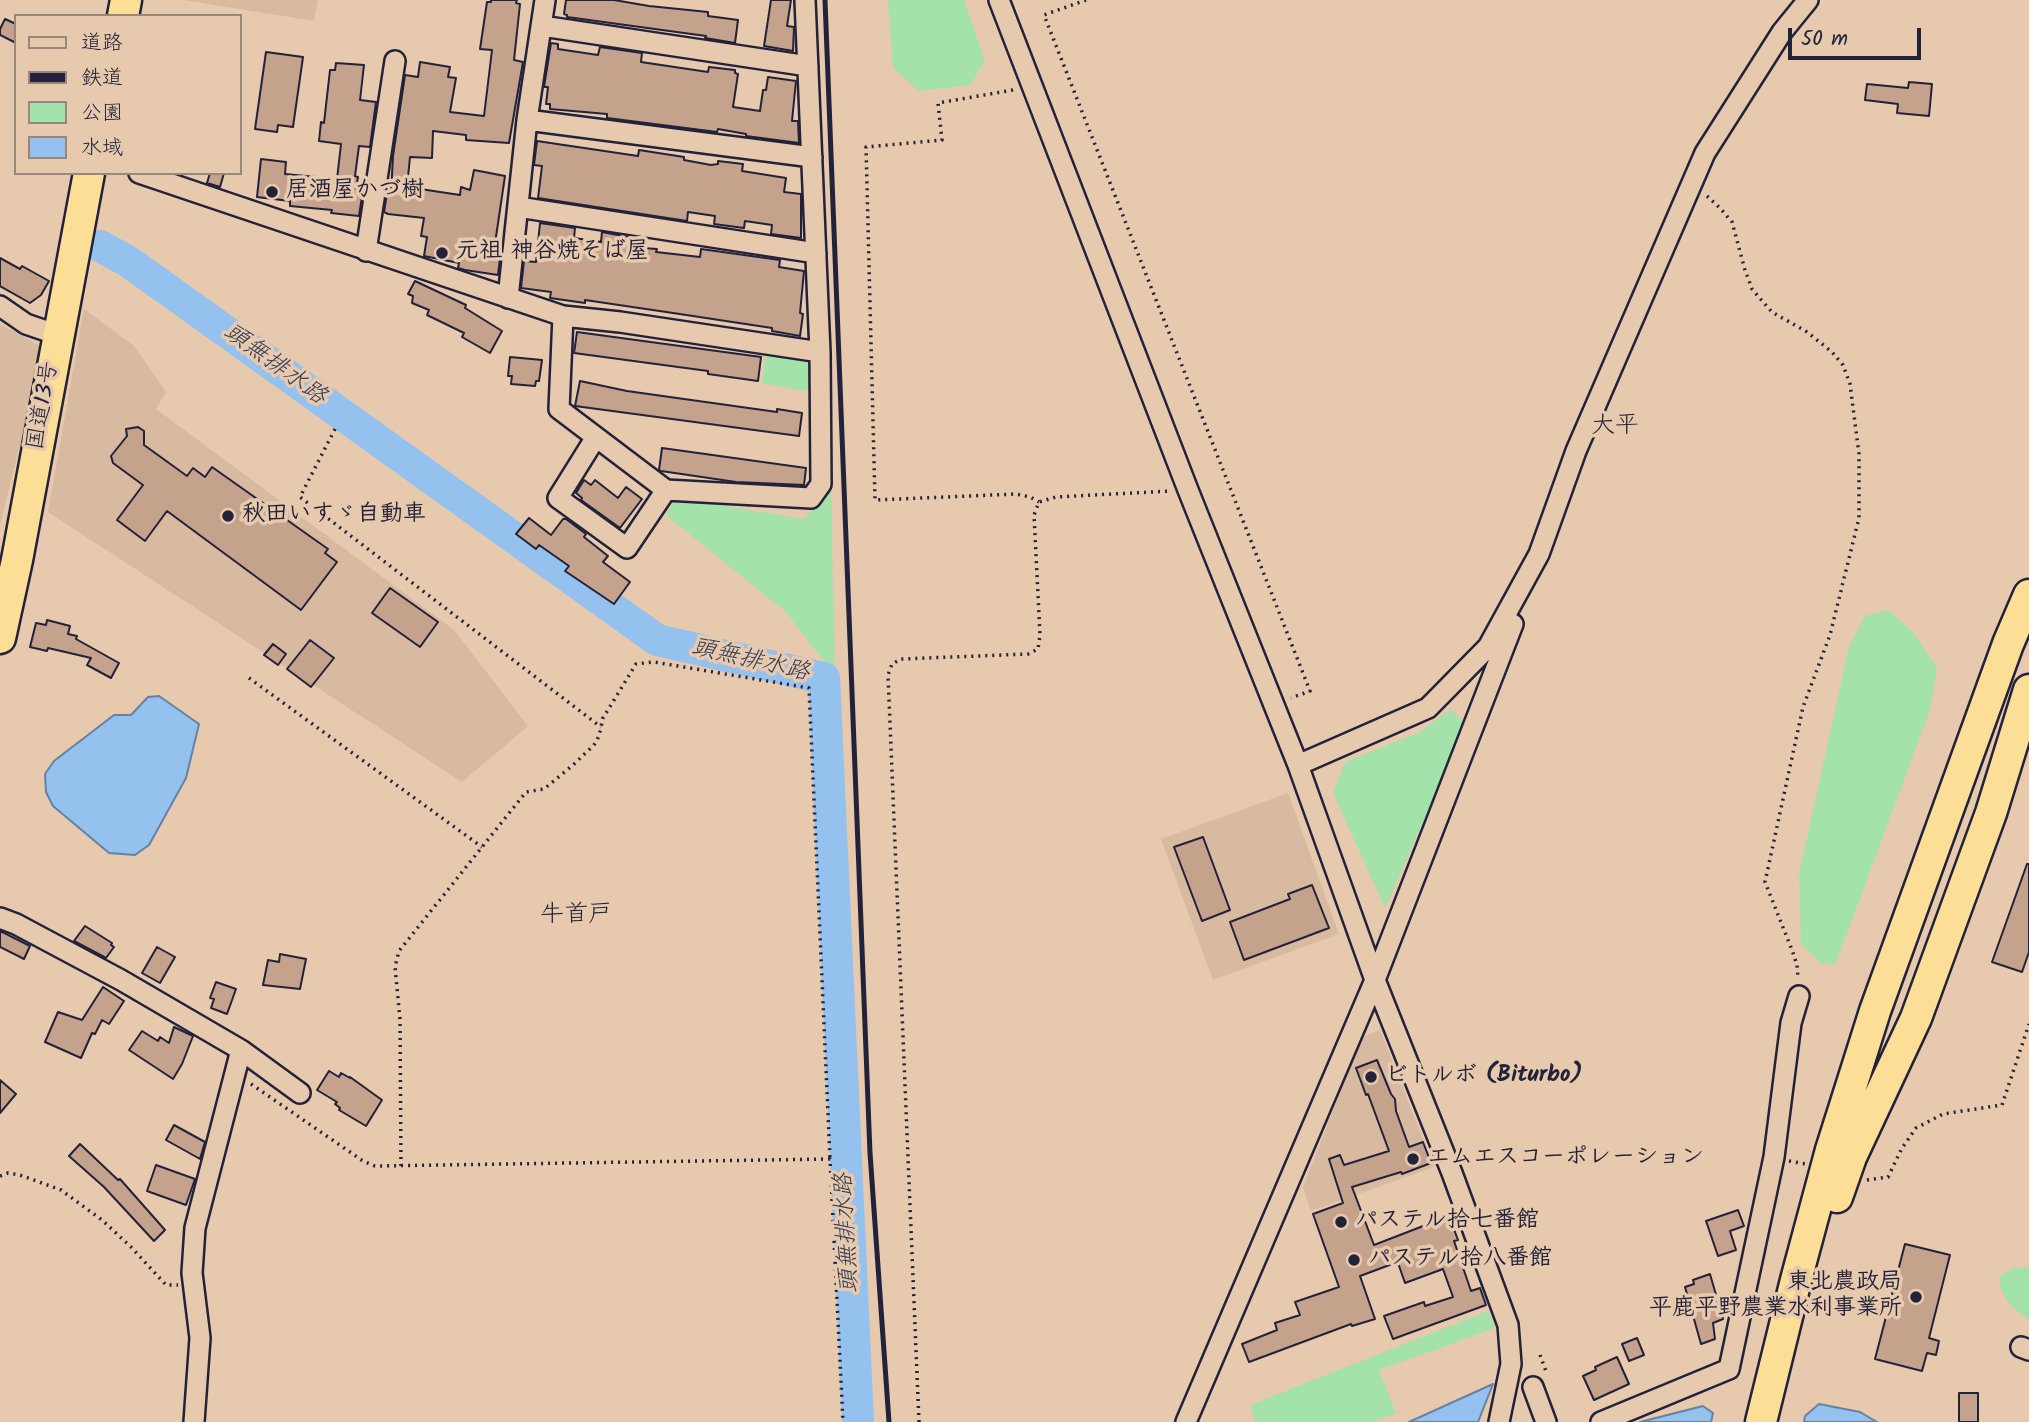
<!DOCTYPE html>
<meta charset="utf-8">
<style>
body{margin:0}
#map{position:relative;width:2029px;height:1422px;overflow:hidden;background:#e7c9ad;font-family:Kalam,"Klee One",sans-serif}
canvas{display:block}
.legend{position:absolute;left:14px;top:14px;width:228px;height:161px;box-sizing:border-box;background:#e7c9ad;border:2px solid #98867f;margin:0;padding:9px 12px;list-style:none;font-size:21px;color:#22223b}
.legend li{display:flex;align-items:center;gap:14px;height:35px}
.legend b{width:35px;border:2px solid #98867f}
.scale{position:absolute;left:1788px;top:28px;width:133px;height:32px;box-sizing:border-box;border:4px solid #22223b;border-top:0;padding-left:9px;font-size:21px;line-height:24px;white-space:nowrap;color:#22223b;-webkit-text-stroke:5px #e7c9ad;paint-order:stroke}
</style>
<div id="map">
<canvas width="2029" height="1422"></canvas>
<ul class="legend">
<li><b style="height:9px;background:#e7c9ad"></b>道路</li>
<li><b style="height:9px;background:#22223b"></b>鉄道</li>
<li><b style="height:19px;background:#a3e2ab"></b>公園</li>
<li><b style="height:19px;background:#94c1ee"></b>水域</li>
</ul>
<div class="scale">50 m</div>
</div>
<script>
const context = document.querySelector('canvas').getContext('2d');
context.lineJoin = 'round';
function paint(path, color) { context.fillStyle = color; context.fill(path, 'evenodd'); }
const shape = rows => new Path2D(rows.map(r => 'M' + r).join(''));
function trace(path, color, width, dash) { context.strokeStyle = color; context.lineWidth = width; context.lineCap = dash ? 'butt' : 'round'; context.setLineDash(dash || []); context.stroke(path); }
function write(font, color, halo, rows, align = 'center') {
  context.font = font + ' Kalam,"Klee One",sans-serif'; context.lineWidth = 7; context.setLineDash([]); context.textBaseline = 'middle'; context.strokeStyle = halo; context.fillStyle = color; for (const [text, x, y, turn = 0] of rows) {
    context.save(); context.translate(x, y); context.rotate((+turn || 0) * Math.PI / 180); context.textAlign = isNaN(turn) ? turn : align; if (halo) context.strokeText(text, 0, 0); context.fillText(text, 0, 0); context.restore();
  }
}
const built = shape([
 [184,0,318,0,314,21],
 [84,309,134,346,166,392,156,409,454,630,528,726,462,782,48,512],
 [0,324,44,348,0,525],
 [1288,793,1339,934,1213,980,1161,839],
 [1380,1030,1434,1167,1311,1211,1303,1187,1362,1037]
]);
const green = shape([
 [888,0,964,0,985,61,970,85,919,91,893,68],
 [767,348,808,359,809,388,804,391,762,383],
 [831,491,835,675,785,611,666,515,676,498,804,519],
 [1888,610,1912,631,1937,668,1930,710,1836,963,1822,964,1801,944,1799,874,1849,646,1865,616],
 [1451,709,1466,725,1385,908,1333,793,1345,762,1418,733],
 [2029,1267,2029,1320,2010,1305,2001,1289,1999,1276,2014,1268],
 [1488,1311,1495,1328,1379,1370,1396,1413,1373,1422,1256,1422,1250,1405]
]);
const water = shape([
 [159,696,199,724,186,778,149,845,135,855,109,853,53,806,46,792,45,774,54,761,114,715,131,715,148,697,159,696],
 [1493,1384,1478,1422,1409,1422,1493,1384],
 [1819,1404,1860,1412,1877,1422,1804,1422,1805,1416,1819,1404],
 [1703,1406,1713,1413,1711,1422,1640,1422,1703,1406]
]);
const river = shape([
 [100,246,129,262,657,640,824,678,858,1422]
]);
const building = shape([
 [491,0,517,0,516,3,520,4,514,60,523,62,509,143,466,140,466,135,433,131,432,158,410,157,407,187,460,195,461,187,470,190,474,170,505,176,493,257,500,258,498,275,465,270,458,268,459,263,424,256,427,237,421,236,424,218,388,214,384,212,387,193,391,193,393,156,405,75,418,77,420,62,450,67,448,77,456,78,450,112,484,116,492,50,480,49,487,2,491,2,491,0],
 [566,0,614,0,649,6,708,12,708,16,738,20,735,43,705,38,706,36,567,17,567,15,564,14,566,0],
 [771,0,791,0,787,26,794,27,793,51,764,46,771,0],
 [5,19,16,24,16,43,0,35,0,29,5,19],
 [551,43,558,44,558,49,598,55,600,47,642,53,641,62,708,72,709,67,735,70,735,73,738,74,733,107,760,111,763,90,766,90,768,77,796,81,792,121,798,121,799,143,746,136,746,134,718,129,717,132,607,118,607,114,550,109,550,104,546,104,548,87,544,87,551,43],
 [266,52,303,57,293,127,278,125,277,132,255,129,266,52],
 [336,63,364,65,360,100,376,102,370,147,359,146,355,176,358,177,356,189,363,190,359,216,331,213,332,210,290,206,290,201,257,197,261,159,286,162,285,174,337,179,341,144,319,141,321,122,324,123,330,70,335,70,336,63],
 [1909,82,1932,84,1929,116,1897,113,1898,104,1865,100,1867,84,1908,88,1909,82],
 [537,141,638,156,639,150,684,157,684,160,711,165,718,164,718,161,743,164,742,171,786,178,784,192,801,194,801,238,771,234,772,225,745,221,744,228,714,224,715,216,688,212,687,221,538,198,542,166,534,165,537,141],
 [210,173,224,173,220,187,207,183,210,173],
 [540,223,575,228,574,238,601,242,602,232,629,237,628,240,644,242,643,248,657,249,656,252,700,257,701,249,780,260,779,267,804,271,800,313,803,314,800,336,772,331,772,328,673,313,585,300,585,303,550,298,551,292,521,288,524,261,536,262,540,223],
 [0,258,20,269,22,266,49,281,41,295,30,303,0,286,0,258],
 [415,281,466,305,465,308,502,331,490,353,462,337,464,333,427,315,429,310,412,303,413,296,408,294,415,281],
 [577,332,761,357,758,381,708,374,708,371,574,353,577,332],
 [510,357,542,360,539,381,536,381,535,386,511,384,512,376,508,376,510,357],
 [580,381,627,391,777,412,777,409,802,413,799,436,575,406,580,381],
 [138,427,144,431,144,445,187,476,193,468,205,477,212,467,328,549,325,553,337,562,301,610,167,511,145,541,117,520,143,485,113,463,111,456,127,436,126,429,138,427],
 [662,448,806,468,804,485,736,482,661,471,659,470,662,448],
 [584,480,591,485,595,480,618,498,626,487,642,499,620,528,581,500,582,498,576,493,584,480],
 [529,518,551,535,563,519,566,519,586,534,584,537,608,556,603,562,630,582,614,604,565,571,569,566,539,545,536,549,516,534,529,518],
 [390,588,438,622,420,647,372,613,390,588],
 [47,620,70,626,68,634,77,636,76,639,119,663,111,678,87,665,91,658,48,648,47,651,30,647,36,623,46,625,47,620],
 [310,640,334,658,311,687,287,669,310,640],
 [273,644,286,654,278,665,264,655,273,644],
 [1203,837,1230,910,1202,921,1174,847,1203,837],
 [2027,864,2029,864,2029,952,2022,972,1992,962,2027,864],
 [1312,885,1329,928,1244,960,1230,922,1290,899,1288,894,1312,885],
 [85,926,112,943,111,945,114,947,106,958,74,941,85,926],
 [0,931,30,946,24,959,0,947,0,931],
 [157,947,175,957,160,983,142,973,157,947],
 [280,954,306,959,300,989,263,985,268,960,279,962,280,954],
 [216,982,236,989,227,1014,211,1008,214,999,210,998,216,982],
 [103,987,124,1001,109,1024,102,1020,95,1034,92,1033,81,1058,45,1042,58,1012,82,1020,103,987],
 [174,1027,193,1036,182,1064,173,1079,129,1050,142,1031,158,1041,160,1037,169,1043,174,1027],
 [1377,1060,1391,1094,1395,1099,1396,1111,1409,1147,1423,1142,1431,1163,1402,1174,1401,1172,1352,1187,1374,1245,1449,1216,1458,1240,1454,1241,1471,1291,1480,1288,1486,1305,1393,1339,1384,1316,1424,1302,1425,1306,1453,1297,1443,1269,1405,1283,1398,1263,1395,1263,1360,1276,1375,1319,1352,1326,1351,1324,1249,1362,1242,1344,1277,1330,1275,1323,1300,1315,1295,1302,1339,1287,1313,1214,1343,1203,1329,1159,1340,1155,1344,1165,1389,1151,1368,1094,1366,1095,1356,1068,1377,1060],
 [329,1071,339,1077,341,1073,350,1078,350,1077,382,1100,366,1126,339,1110,340,1108,335,1104,337,1102,317,1090,329,1071],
 [0,1080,16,1094,0,1113,0,1080],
 [174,1125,205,1142,200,1159,166,1140,174,1125],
 [80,1144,118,1180,120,1179,165,1230,154,1241,104,1187,69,1156,80,1144],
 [156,1165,195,1179,186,1205,147,1191,156,1165],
 [1738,1210,1744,1226,1730,1231,1736,1250,1718,1256,1706,1221,1738,1210],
 [1905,1244,1950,1255,1929,1338,1939,1341,1936,1355,1927,1353,1922,1371,1875,1359,1905,1244],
 [1710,1274,1723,1319,1713,1323,1715,1339,1701,1344,1685,1287,1694,1284,1693,1280,1710,1274],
 [1637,1338,1644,1355,1629,1361,1622,1344,1637,1338],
 [1617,1357,1629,1384,1594,1400,1583,1376,1596,1370,1595,1367,1617,1357],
 [1959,1393,1978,1393,1978,1422,1959,1422,1959,1393]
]);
const path = shape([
 [1086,0,1044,15,1310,691,1291,698],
 [1013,90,938,103,942,140,866,147,875,500,1016,494,1030,497,1039,502],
 [1707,196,1720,208,1732,222,1745,270,1752,289,1763,302,1772,312,1807,332,1832,352,1843,365,1850,384,1859,454,1859,518,1830,635,1803,707,1765,882,1792,950,1797,965,1798,978],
 [335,429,300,497,601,727],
 [249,678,482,847],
 [251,1084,363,1161,375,1166,830,1159,843,1422],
 [1789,1161,1806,1164],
 [401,1166,400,1019,395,967,399,951,526,792,544,789,573,765,594,745,599,736,603,718,636,664,654,662,809,688,830,1159],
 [0,1176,8,1173,20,1175,61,1190,102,1220,131,1247,166,1285,178,1285],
 [1867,1180,1888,1177,1902,1148,1916,1128,1943,1114,2002,1105,2029,1024],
 [1540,1355,1547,1374],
 [919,1422,888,675,892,664,901,659,1028,654,1038,649,1040,635,1034,515,1039,502,1056,497,1171,491]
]);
const minor = shape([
 [999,0,1188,490,1298,765,1375,980,1452,1173,1508,1325,1511,1364,1499,1422],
 [542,26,808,66],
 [527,120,812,157],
 [139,173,563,316,620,322,820,352],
 [518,207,816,253],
 [366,251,395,61],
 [508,298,527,120,545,0],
 [0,306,26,324,58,335],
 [563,316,559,409,666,490,811,498,821,484,820,352,805,0],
 [596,437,558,498,627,548,666,490],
 [1298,765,1428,708,1488,647,1539,554,1576,451,1705,153,1782,32,1808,0],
 [0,918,16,924,121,980,241,1050,300,1093],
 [2021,1347,2029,1350],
 [1533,1387,1546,1422],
 [194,1422,200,1338,192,1273,195,1228,241,1050],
 [1186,1422,1375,980,1513,624],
 [1601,1422,1729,1369,1774,1157,1791,1023,1799,996]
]);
const highway = shape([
 [123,16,126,0],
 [0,638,17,560,89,173],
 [1837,1197,1851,1157,1916,1018,1991,813,2029,690],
 [1761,1422,1796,1280,1831,1150,1875,1011,2008,644,2029,595]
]);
const rail = shape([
 [825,0,870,1153,889,1422]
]);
const markers = [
 [272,192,7,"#22223b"],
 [442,253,7,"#22223b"],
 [228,516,7,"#22223b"],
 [1371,1077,7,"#22223b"],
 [1413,1159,7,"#22223b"],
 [1341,1222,7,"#22223b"],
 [1354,1260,7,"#22223b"],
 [1916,1297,7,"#22223b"]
];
const poiNames = [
 ["居酒屋かづ樹",286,192],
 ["元祖 神谷焼そば屋",456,253],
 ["秋田いすゞ自動車",242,516],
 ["ビトルボ (Biturbo)",1385,1077],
 ["エムエスコーポレーション",1427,1159],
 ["パステル拾七番館",1355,1222],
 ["パステル拾八番館",1368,1260],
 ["東北農政局",1902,1284,"right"],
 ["平鹿平野農業水利事業所",1902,1310,"right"]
];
const streetNames = [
 ["国道13号",45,406,-80]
];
const waterNames = [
 ["頭無排水路",274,366,36],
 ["頭無排水路",750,662,13],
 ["頭無排水路",849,1233,-93]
];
const neighbourhoodNames = [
 ["大平",1615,428],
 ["牛首戸",576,917]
];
paint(built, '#d8baa1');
paint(green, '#a3e2ab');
paint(water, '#94c1ee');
trace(water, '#6681a6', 2);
trace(river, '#94c1ee', 32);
paint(building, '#c4a28c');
trace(building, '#22223b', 2);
trace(minor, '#22223b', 24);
trace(highway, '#22223b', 35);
trace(path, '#22223b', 3.5, [2, 5]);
trace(minor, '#e7c9ad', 19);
trace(highway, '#fcde96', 30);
trace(rail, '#22223b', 5);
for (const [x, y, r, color] of markers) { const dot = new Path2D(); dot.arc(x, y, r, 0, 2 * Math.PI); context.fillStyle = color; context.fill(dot); trace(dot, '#e7c9ad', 2.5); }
write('bold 23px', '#22223b', '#e7c9ad', poiNames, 'left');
write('23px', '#22223b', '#e7c9ad', streetNames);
write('italic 24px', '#333a56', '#e7c9ad', waterNames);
write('24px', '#22223b', '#e7c9ad', neighbourhoodNames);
</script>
